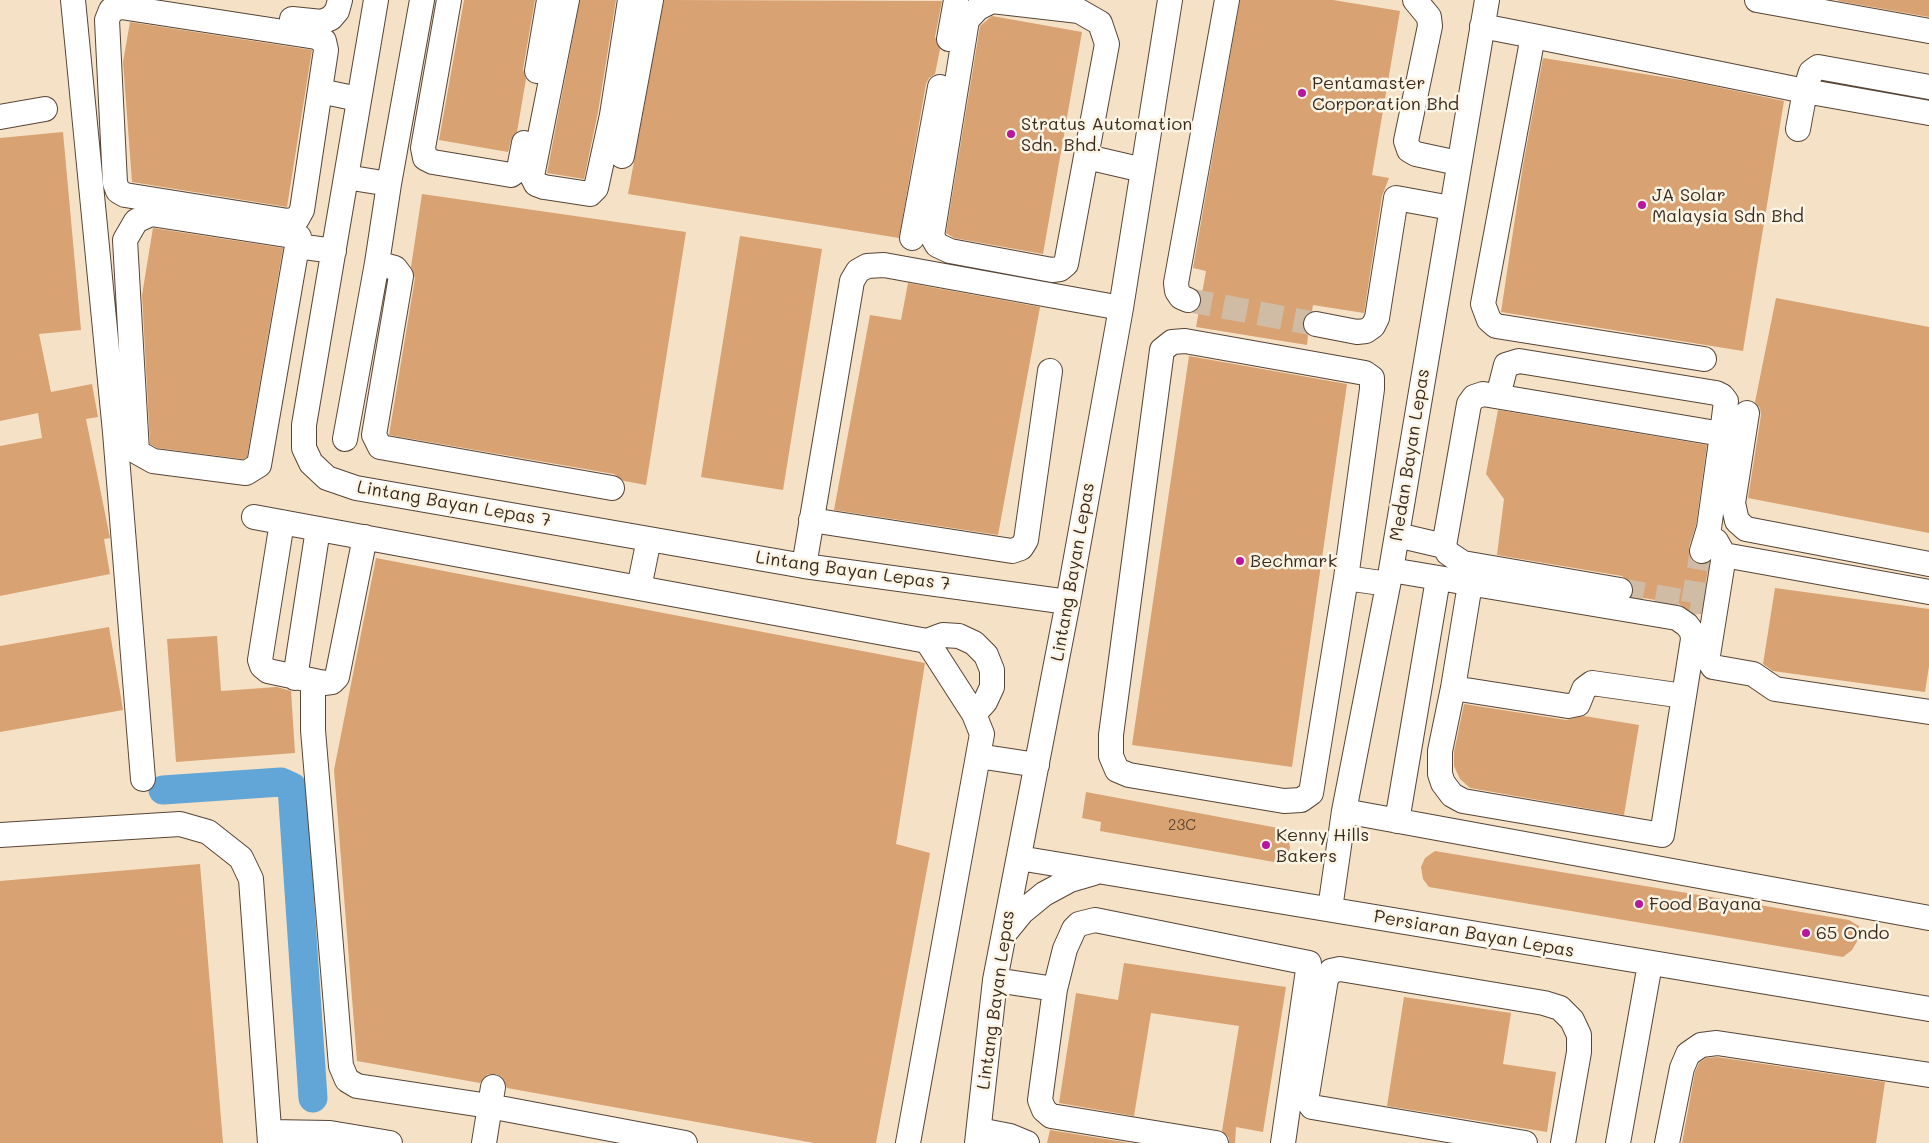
<!DOCTYPE html>
<style>
body{margin:0}
canvas{display:block;background:#f5e1c5}
</style>
<canvas width="1929" height="1143"></canvas>
<script>
const context = document.querySelector('canvas').getContext('2d');
context.lineJoin = 'round';
const shape = rows => new Path2D(rows.map(r => 'M' + r).join(''));
function trace(path, color, width, dash) { context.strokeStyle = color; context.lineWidth = width; context.lineCap = dash ? 'butt' : 'round'; context.setLineDash(dash || []); context.stroke(path); }
function paint(path, color) { context.fillStyle = color; context.fill(path, 'evenodd'); }
function write(font, color, halo, rows, align = 'center') {
  context.font = font + ' Mali,sans-serif'; context.lineWidth = 5; context.setLineDash([]); context.textBaseline = 'middle'; context.strokeStyle = halo; context.fillStyle = color; for (const [text, x, y, turn = 0] of rows) {
    context.save(); context.translate(x, y); context.rotate((+turn || 0) * Math.PI / 180); context.textAlign = isNaN(turn) ? turn : align; if (halo) context.strokeText(text, 0, 0); context.fillText(text, 0, 0); context.restore();
  }
}
const stream = shape([
 [152,780,156,789,163,790]
]);
const river = shape([
 [163,790,281,782,292,787,313,1098]
]);
const building = shape([
 [464,0,535,0,523,69,526,79,517,132,511,140,508,152,439,140],
 [580,0,616,0,598,112,584,179,547,173],
 [664,0,942,1,935,37,940,49,935,74,929,78,926,84,899,238,628,194],
 [1240,0,1333,0,1400,11,1372,175,1389,178,1382,196,1364,313,1313,305,1312,311,1306,315,1302,322,1303,329,1308,335,1307,345,1196,327,1206,271,1193,268],
 [1838,0,1929,0,1929,17,1838,1],
 [992,16,1082,32,1043,254,954,238,946,233,980,26],
 [130,22,312,50,287,207,132,182,123,62],
 [1543,58,1688,81,1784,101,1743,351,1501,312,1523,165],
 [63,132,81,330,39,334,51,392,92,384,98,417,86,419,110,538,104,539,110,574,0,596,0,446,42,438,38,413,0,421,0,138],
 [422,194,686,232,646,485,624,481,614,474,389,435,415,278,411,267],
 [153,228,283,248,247,457,243,459,157,448,150,444,142,295],
 [740,236,822,249,783,490,701,477],
 [908,283,1040,307,998,535,834,510,870,315,901,320],
 [1776,298,1929,327,1929,533,1748,498,1761,415,1760,408,1755,402],
 [1189,356,1347,384,1292,767,1132,745],
 [1498,410,1707,445,1696,525,1689,547,1689,555,1692,561,1698,564,1709,562,1701,614,1693,613,1679,604,1632,596,1633,585,1622,576,1497,555,1504,499,1486,474],
 [376,558,925,663,896,844,930,853,876,1143,814,1143,507,1088,502,1077,496,1074,488,1074,480,1083,357,1061,334,770],
 [1775,588,1929,609,1929,666,1925,692,1773,671,1763,664],
 [109,627,123,710,0,732,0,646],
 [217,636,221,691,277,687,291,691,295,753,176,762,167,639],
 [1464,704,1566,720,1584,716,1639,725,1624,815,1470,788,1460,779,1454,766,1454,752],
 [1086,792,1278,828,1288,836,1290,848,1285,859,1274,862,1100,831,1101,822,1082,818],
 [1435,851,1849,920,1859,926,1859,938,1852,950,1843,957,1429,887,1423,879,1421,867,1425,858],
 [200,864,223,1143,0,1143,0,881],
 [1124,963,1286,987,1263,1132,1236,1127,1235,1143,1229,1143,1229,1138,1222,1131,1239,1026,1151,1013,1134,1116,1059,1103,1076,993,1118,1000],
 [1404,997,1511,1013,1503,1064,1556,1072,1547,1132,1387,1106],
 [1717,1057,1885,1082,1876,1143,1682,1143,1695,1072,1699,1063,1706,1058],
 [1050,1130,1130,1143,1047,1143]
]);
const minorTunnel = shape([
 [1188,300,1316,324],
 [1620,590,1693,603,1702,551]
]);
const minor = shape([
 [73,0,115,432,143,779],
 [376,0,304,425,304,448,311,463,327,478,356,488,804,566,1068,602],
 [449,0,423,148,425,158,433,162,511,175,519,169,524,143],
 [567,0,532,176,536,184,544,187,590,194,596,188,612,115,630,0],
 [1415,0,1429,17,1430,26,1406,141,1409,150,1416,154,1458,163],
 [1757,0,1929,31],
 [992,1,1079,11,1100,23,1107,44,1066,264,1060,269,1052,270,950,251,937,245,932,236,967,20,978,8,992,1],
 [121,7,316,37,324,41,326,50,302,210,297,219,288,221,125,195,118,191,115,183,107,20,111,10,121,7],
 [292,19,322,22,331,18,337,11,340,0],
 [1482,26,1533,36,1483,304,1489,320,1496,326,1704,359],
 [1533,36,1805,91,1811,72,1818,67,1929,87],
 [949,39,956,0],
 [537,71,549,0],
 [320,91,358,99],
 [0,117,45,109],
 [1798,129,1805,91,1929,113],
 [622,156,651,0],
 [1087,157,1143,170],
 [346,177,389,184,377,263,395,268,401,276,374,435,380,447,612,488],
 [389,184,422,0],
 [912,238,940,87],
 [297,246,299,237,151,214,136,221,125,240,137,452,153,461,246,473,259,465,297,246,334,251],
 [1188,300,1181,297,1177,291,1176,283,1227,0],
 [1316,324,1357,332,1366,331,1373,326,1377,318,1396,198,1451,208],
 [1185,341,1365,373,1372,378,1372,389,1346,578,1311,793,1301,800,1284,801,1129,775,1117,770,1111,756,1111,735,1162,350,1172,342,1185,341],
 [1498,396,1506,365,1519,361,1716,393,1722,396,1726,401,1722,434],
 [1747,413,1733,503,1737,521,1746,529,1929,564],
 [345,439,377,263],
 [254,517,639,588,649,539],
 [811,520,1012,551,1021,548,1026,540,1050,371],
 [282,522,260,660,262,666,268,671,324,683,332,682,337,677,365,537],
 [1397,535,1444,546],
 [1716,541,1724,555,1929,592],
 [1724,555,1708,655,1708,659,1713,667,1753,674,1775,689,1929,712],
 [804,566,852,281,858,271,867,266,884,265,1121,308],
 [1391,570,1677,618,1687,625,1692,632,1693,639,1662,835,1463,801,1452,795,1443,783,1440,774,1440,751,1453,688,1470,584],
 [1346,578,1388,584],
 [639,588,927,641,974,714,982,734,978,756,1037,765],
 [1620,590,1463,563,1448,553,1444,546,1469,404,1474,397,1483,394,1722,434,1709,528,1702,551],
 [927,641,943,635,959,636,974,643,986,655,992,670,992,687,985,702,974,714],
 [295,678,318,529],
 [313,681,313,730,341,1066,347,1080,357,1086,489,1106,685,1143],
 [1453,688,1568,706,1578,704,1584,689,1592,683,1684,696],
 [1344,811,1929,918],
 [1397,821,1438,579],
 [0,835,180,824,208,832,241,858,251,879,270,1143],
 [1019,858,1929,1009],
 [1330,909,1344,811,1391,570,1487,0],
 [1004,934,1022,912,1044,894,1070,880,1094,873],
 [995,980,1055,989],
 [979,1130,1010,1136,1027,1143],
 [270,1132,330,1133,390,1143],
 [484,1143,493,1087],
 [908,1143,978,756],
 [977,1143,995,980,1068,602,1121,308,1170,0],
 [1216,1143,1051,1116,1044,1110,1040,1100,1055,989,1065,949,1074,929,1079,924,1095,920,1309,963,1283,1143],
 [1525,1143,1312,1107,1307,1100,1307,1095,1326,979,1331,971,1340,969,1544,1003,1560,1008,1572,1020,1579,1035,1579,1052,1563,1143],
 [1618,1143,1650,964],
 [1667,1143,1682,1068,1688,1054,1701,1045,1717,1043,1929,1075]
]);
const markers = [
 [1302,93,5,"#b5179e"],
 [1011,134,5,"#b5179e"],
 [1642,205,5,"#b5179e"],
 [1240,561,5,"#b5179e"],
 [1266,845,5,"#b5179e"],
 [1639,904,5,"#b5179e"],
 [1806,933,5,"#b5179e"]
];
const numberNames = [
 ["23C",1182,825]
];
const poiNames = [
 ["Pentamaster",1312,83],
 ["Corporation Bhd",1312,104],
 ["Stratus Automation",1021,124],
 ["Sdn. Bhd.",1021,145],
 ["JA Solar",1652,195],
 ["Malaysia Sdn Bhd",1652,216],
 ["Bechmark",1250,561],
 ["Kenny Hills",1276,835],
 ["Bakers",1276,856],
 ["Food Bayana",1649,904],
 ["65 Ondo",1816,933]
];
const streetNames = [
 ["Medan Bayan Lepas",1410,455,-81],
 ["Lintang Bayan Lepas 7",454,504,10],
 ["Lintang Bayan Lepas 7",853,571,8],
 ["Lintang Bayan Lepas",1073,572,-80],
 ["Persiaran Bayan Lepas",1474,934,10],
 ["Lintang Bayan Lepas",996,1000,-82]
];
trace(stream, '#61a6d6', 5);
trace(river, '#61a6d6', 29);
paint(building, '#d8a273');
trace(minorTunnel, '#d0bca4', 24, [24, 12]);
trace(minor, '#574537', 26);
trace(minor, '#fff', 24);
for (const [x, y, r, color] of markers) { const dot = new Path2D(); dot.arc(x, y, r, 0, 2 * Math.PI); context.fillStyle = color; context.fill(dot); trace(dot, '#fcf5e5', 2); }
write('15px', '#624833', null, numberNames);
write('18px', '#3b2a1e', '#fcf5e5', poiNames, 'left');
write('18px', '#3b2a1e', '#fcf5e5', streetNames);
</script>
